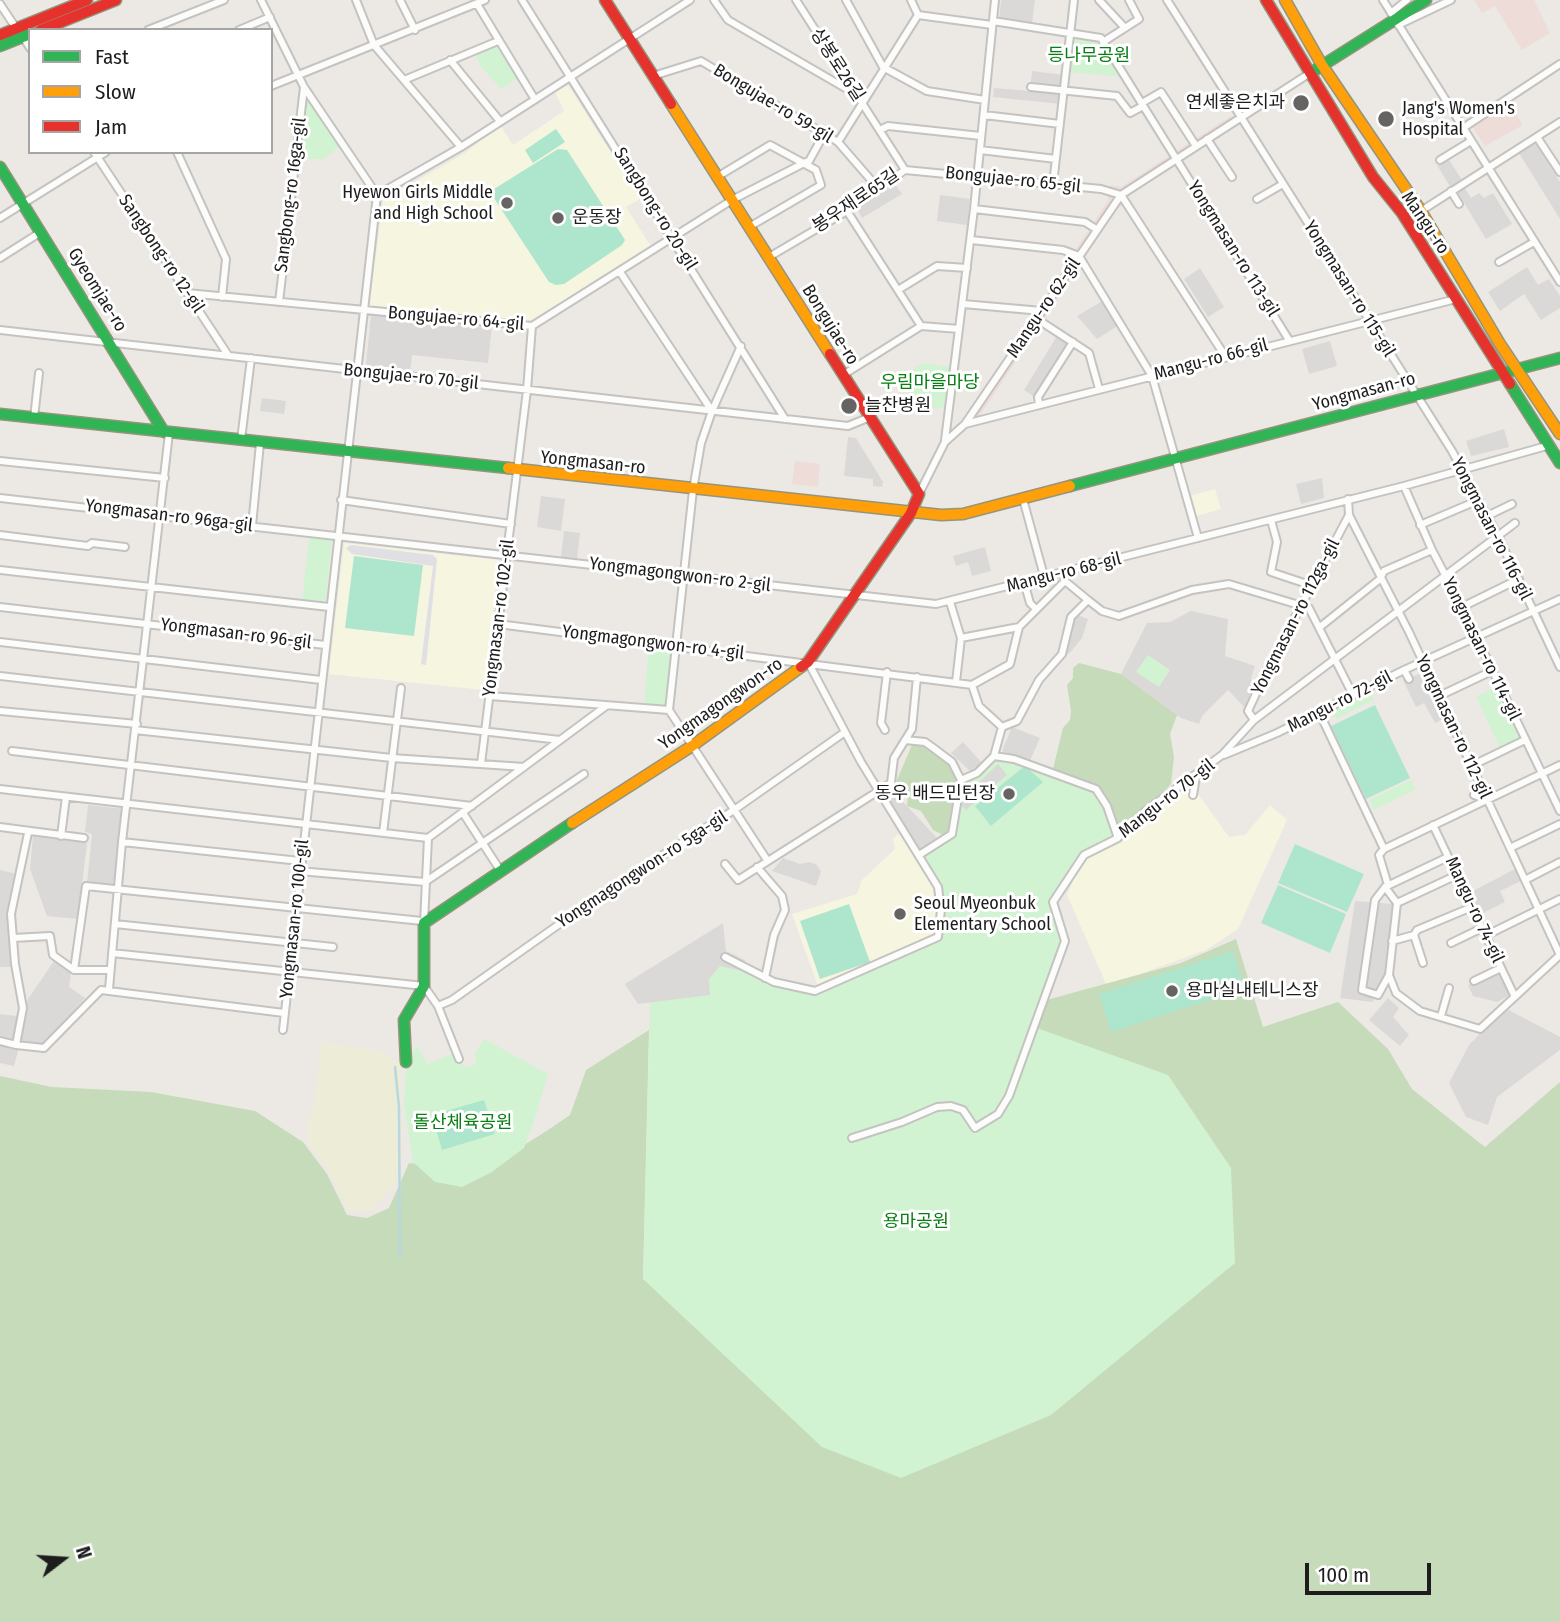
<!DOCTYPE html>
<meta charset="utf-8">
<style>
body{margin:0}
#map{position:relative;width:1560px;height:1622px;overflow:hidden;background:#ece9e5;font-family:"Fira Sans Condensed",sans-serif}
canvas{display:block}
.legend{position:absolute;left:28px;top:28px;width:245px;height:126px;box-sizing:border-box;background:#fff;border:2px solid #a5a5a5;margin:0;padding:9px 12px;list-style:none;font-size:21px;color:#1d1d1d}
.legend li{display:flex;align-items:center;gap:14px;height:35px}
.legend b{width:35px;border:2px solid #a5a5a5}
.north{position:absolute;left:28px;top:1524px;width:70px;height:70px;-webkit-text-stroke:5px #fff;paint-order:stroke;rotate:73deg;font-size:19px;font-weight:700;line-height:28px;text-align:center;color:#1d1d1d}
.north::after{content:'';display:block;margin:auto;width:24px;height:32px;background:#1d1d1d;clip-path:polygon(50% 0,100% 100%,50% 72%,0 100%)}
.scale{position:absolute;left:1305px;top:1563px;width:126px;height:32px;box-sizing:border-box;border:4px solid #1d1d1d;border-top:0;padding-left:9px;font-size:21px;line-height:24px;white-space:nowrap;color:#1d1d1d;-webkit-text-stroke:5px #fff;paint-order:stroke}
</style>
<div id="map">
<canvas width="1560" height="1622"></canvas>
<ul class="legend">
<li><b style="height:9px;background:#30b455"></b>Fast</li>
<li><b style="height:9px;background:#ff9f0a"></b>Slow</li>
<li><b style="height:9px;background:#e5322d"></b>Jam</li>
</ul>
<div class="north">N</div>
<div class="scale">100 m</div>
</div>
<script>
const context = document.querySelector('canvas').getContext('2d');
context.lineJoin = 'round';
function paint(path, color) { context.fillStyle = color; context.fill(path, 'evenodd'); }
const shape = rows => new Path2D(rows.map(r => 'M' + r).join(''));
function trace(path, color, width, dash) { context.strokeStyle = color; context.lineWidth = width; context.lineCap = dash ? 'butt' : 'round'; context.setLineDash(dash || []); context.stroke(path); }
function write(font, color, halo, rows, align = 'center') {
  context.font = font + ' "Fira Sans Condensed","Noto Sans KR",sans-serif'; context.lineWidth = 6; context.setLineDash([]); context.textBaseline = 'middle'; context.strokeStyle = halo; context.fillStyle = color; for (const [text, x, y, turn = 0] of rows) {
    context.save(); context.translate(x, y); context.rotate((+turn || 0) * Math.PI / 180); context.textAlign = isNaN(turn) ? turn : align; if (halo) context.strokeText(text, 0, 0); context.fillText(text, 0, 0); context.restore();
  }
}
const residential = shape([
 [1001,0,1035,0,1032,24,999,21],
 [1032,71,1064,75,1061,104,993,97,994,88,1030,91],
 [1534,140,1560,182,1560,219,1517,150],
 [895,184,902,194,862,218,857,209],
 [940,195,970,199,967,225,937,221],
 [1200,268,1224,307,1208,317,1184,279],
 [1104,300,1119,325,1097,339,1077,316],
 [371,315,492,325,488,363,412,355,410,373,369,369,366,364],
 [1057,336,1070,344,1036,398,1024,390],
 [1330,341,1337,366,1309,374,1302,349],
 [541,496,565,499,561,531,537,527],
 [1191,611,1228,619,1225,656,1255,666,1251,678,1256,690,1247,710,1228,690,1202,716,1199,724,1181,718,1121,674,1147,623,1170,622],
 [1012,727,1040,738,1029,763,1002,751],
 [88,805,125,809,116,887,87,883,92,834,85,832],
 [33,836,87,843,78,919,47,916,30,869],
 [783,858,800,864,810,862,817,865,821,872,816,886,772,871],
 [1517,868,1523,880,1500,891,1505,902,1481,914,1471,892],
 [0,870,17,874,9,918,12,967,0,967],
 [1355,901,1394,904,1387,981,1372,1002,1340,998],
 [54,961,71,972,69,987,85,998,44,1046,20,1044,14,1066,0,1063,0,1014,24,1017,28,999],
 [1499,972,1510,995,1497,1002,1473,996,1468,985],
 [1388,998,1399,1008,1393,1017,1409,1035,1400,1046,1369,1020],
 [1505,1008,1560,1037,1560,1050,1497,1097,1488,1125,1466,1117,1449,1083,1469,1045]
]);
const commercial = shape([
 [1474,0,1534,0,1550,33,1522,50,1495,6,1482,13],
 [1508,101,1523,125,1485,146,1471,125],
 [1231,116,1238,124,1128,196,1126,204,1119,207,974,424,965,418,1109,199,1104,193,1111,185,1121,187],
 [795,461,820,464,818,487,792,484]
]);
const education = shape([
 [568,85,640,199,626,207,652,248,531,323,369,309,383,200,465,153,500,125,513,145,564,111,555,92],
 [1215,489,1221,509,1196,516,1190,496],
 [344,543,499,560,484,690,329,674],
 [1191,784,1229,837,1245,835,1270,805,1287,820,1238,929,1206,950,1107,986,1067,895,1084,855,1096,855],
 [903,829,938,887,941,910,938,937,819,989,792,914,857,894,862,880,895,849,893,839]
]);
const farmland = shape([
 [322,1041,385,1053,387,1058,400,1061,402,1151,396,1183,371,1211,348,1210,325,1165,308,1144,307,1129,315,1098]
]);
const forest = shape([
 [1079,663,1121,674,1177,715,1170,734,1174,757,1171,784,1118,838,1052,773,1063,728,1070,720,1071,711,1067,685,1073,678,1073,668],
 [912,745,924,746,951,766,958,781,951,828,943,835,933,830,921,811,907,806,908,796,896,782],
 [1236,939,1263,1027,1338,1002,1388,1049,1412,1089,1485,1147,1560,1082,1560,1622,0,1622,0,1076,52,1087,151,1092,255,1111,303,1142,327,1174,347,1215,367,1218,389,1208,409,1163,433,1166,513,1152,545,1132,570,1115,586,1070,649,1030,643,1279,1034,1027,1043,1001,1181,963]
]);
const park = shape([
 [1071,32,1101,38,1125,77,1066,72],
 [497,45,519,78,501,89,481,67,476,56],
 [304,87,343,144,324,159,295,159],
 [923,363,952,367,947,408,923,407,901,377],
 [309,538,332,540,325,605,302,602],
 [649,643,674,646,668,709,644,707],
 [1148,655,1170,670,1159,687,1136,672],
 [1496,687,1522,740,1501,750,1476,697],
 [1370,691,1374,700,1336,719,1332,710],
 [994,756,1014,759,1096,789,1118,838,1084,855,1053,902,1065,941,1034,1027,1168,1075,1231,1168,1235,1263,1051,1415,901,1478,822,1447,643,1279,650,1001,725,957,774,982,815,991,937,937,941,910,938,887,919,855,952,834,961,780,977,773],
 [1411,780,1416,789,1374,810,1369,800],
 [484,1039,548,1074,535,1118,524,1148,492,1172,462,1187,435,1182,413,1162,404,1105,406,1062,417,1046,428,1064,456,1052,464,1067,476,1064,475,1054]
]);
const pitch = shape([
 [556,129,565,142,533,163,525,150],
 [558,149,567,150,625,240,622,245,564,284,556,285,549,282,492,195,494,189],
 [354,556,423,565,414,636,345,628],
 [1375,705,1410,778,1366,799,1331,726],
 [1025,766,1043,782,991,826,975,806],
 [1295,844,1364,874,1347,912,1278,883],
 [1278,885,1346,914,1330,953,1261,923],
 [849,904,870,962,820,979,800,921],
 [1233,951,1244,989,1111,1032,1099,994],
 [484,1100,495,1134,442,1150,432,1115]
]);
const parking = shape([
 [1448,158,1462,180,1451,188,1437,165],
 [1464,187,1471,198,1479,193,1484,198,1493,193,1512,224,1486,239,1457,191],
 [1527,267,1538,285,1549,279,1560,296,1560,308,1541,320,1524,294,1500,311,1488,292],
 [262,398,286,401,284,414,260,411],
 [1504,429,1509,447,1471,456,1466,441],
 [848,437,856,438,883,482,882,487,873,486,873,479,844,476],
 [1322,478,1324,498,1301,504,1296,484],
 [564,531,580,533,577,559,561,557],
 [985,547,991,571,972,576,968,562,956,566,953,556],
 [1075,614,1088,619,1082,638,1069,654,1063,652],
 [1420,674,1443,719,1435,723,1424,703,1416,707,1403,680],
 [963,742,983,764,972,773,951,753],
 [998,764,1007,775,966,810,960,804,965,796],
 [892,790,938,839,920,849,882,794],
 [723,923,726,951,745,960,742,971,720,966,709,979,710,995,638,1004,625,984]
]);
const plaza = shape([
 [351,545,433,555,437,559,426,665,421,664,433,566,352,554,346,548]
]);
const stream = shape([
 [395,1067,399,1107,400,1258]
]);
const street = shape([
 [261,0,304,87,377,195],
 [356,0,374,45,461,147],
 [400,0,415,30],
 [522,0,785,419],
 [714,0,728,20,852,92],
 [846,0,883,67,927,91,985,100],
 [1099,0,1125,28],
 [1167,0,1452,451,1497,534,1560,667],
 [1383,0,1560,282],
 [0,4,16,28],
 [477,4,534,98],
 [1391,13,1407,0],
 [918,15,992,25],
 [993,21,1101,38,1289,340],
 [1398,25,1451,0],
 [148,30,224,0],
 [239,30,270,17],
 [23,37,30,48],
 [1103,42,1139,19,1129,0],
 [450,60,499,120],
 [653,76,701,61,838,142,877,187],
 [404,80,498,41],
 [271,86,485,0],
 [1031,87,1117,96,1130,113,1143,106],
 [1142,103,1161,92,1196,146],
 [984,115,1060,124],
 [1463,128,1560,64],
 [880,130,888,126,981,136],
 [1537,137,1560,172],
 [1207,139,1232,177],
 [838,142,918,15,911,0],
 [980,150,1056,159],
 [94,152,228,355],
 [177,152,226,259,222,297],
 [1440,160,1471,141],
 [808,163,824,134],
 [905,170,1101,189,1121,195,1225,356],
 [717,177,770,145,816,170,821,185,749,227],
 [1053,184,1074,0],
 [1451,191,1459,204],
 [377,195,461,147,690,0],
 [1257,199,1283,184],
 [974,209,1085,222,1096,229],
 [847,211,921,326],
 [1421,211,1560,122],
 [0,218,106,152],
 [971,240,1063,250,1079,256,1152,376,1198,538],
 [769,257,847,211,905,170,796,0],
 [0,258,41,232],
 [1499,262,1534,242],
 [620,272,712,411,701,443,693,490,669,710],
 [898,290,937,266,967,268],
 [187,293,532,326,732,200,806,162],
 [279,302,304,87],
 [963,304,1042,311],
 [1037,319,1089,353,1099,389],
 [0,330,848,426,870,417],
 [843,375,921,326,959,329],
 [1039,405,1038,397,1073,342],
 [712,411,741,346],
 [34,418,39,373],
 [965,424,1456,299],
 [241,440,251,358],
 [945,440,974,209,995,0],
 [0,461,165,478],
 [1404,486,1432,550,1462,607,1560,811],
 [919,494,945,442,965,424,1121,195,1310,73],
 [0,498,936,604,1404,486,1550,445],
 [1023,499,1044,576],
 [1348,499,1349,515,1409,632,1560,955],
 [341,500,511,524],
 [1487,516,1512,504],
 [1271,520,1277,542,1271,572,1310,585],
 [1420,525,1479,500],
 [252,526,260,443],
 [0,535,88,546,92,543,125,547],
 [0,570,329,607],
 [1065,581,1088,600],
 [1024,582,1030,603,1036,609],
 [950,602,961,638,956,682],
 [0,607,325,645],
 [1462,607,1519,579],
 [498,624,972,685,1010,664,1019,627,1065,581,1063,571],
 [1320,627,1380,579,1384,571,1432,550],
 [961,638,1019,627],
 [0,642,321,680],
 [1404,670,1409,679],
 [0,676,560,740],
 [972,685,979,706,1002,727],
 [490,696,669,710,767,860],
 [1437,697,1492,671],
 [0,711,137,724],
 [1319,712,1384,849],
 [1254,720,1248,711,1267,670,1349,515],
 [135,730,392,758,524,767],
 [885,730,881,723,887,672],
 [905,740,925,742,932,747,952,762,961,780,952,834,919,855],
 [12,751,472,806],
 [1224,755,1277,733,1404,670,1560,599],
 [994,756,1002,727,1017,721,1039,680,1062,654,1071,617,1088,600,1102,611,1119,616,1192,590,1229,584,1309,608,1353,695],
 [994,756,1014,759,1096,789,1107,806,1118,838],
 [481,764,527,390,532,326],
 [1471,766,1525,740],
 [961,780,977,773,994,756],
 [0,789,428,838],
 [1193,795,1196,777],
 [1474,795,1488,800],
 [463,813,500,870],
 [1433,825,1514,995],
 [0,827,84,838],
 [383,833,401,688],
 [61,836,66,797],
 [428,838,606,706],
 [122,842,300,861],
 [1510,848,1560,824],
 [1384,849,1560,765],
 [1384,849,1379,855,1388,885],
 [725,864,738,880,891,783,894,758,912,729,917,677],
 [757,867,782,896,785,910,774,935,765,978],
 [299,871,425,882,584,774],
 [1525,880,1560,862],
 [1385,887,1397,903,1389,975,1396,993,1420,1011,1480,1029,1560,955],
 [1397,903,1457,875],
 [424,923,428,838],
 [115,924,333,947],
 [1414,935,1417,930,1472,907],
 [1485,936,1560,899],
 [13,938,50,936,53,955,74,970],
 [1392,941,1414,935,1423,963],
 [1451,943,1482,928],
 [112,953,424,986,438,1006,459,1059],
 [725,957,774,982,815,991,938,937,941,910,938,887,861,762,808,662],
 [74,970,86,886,422,921],
 [74,970,110,970],
 [1389,975,1378,995,1362,990,1375,900,1385,887,1448,857],
 [1474,981,1501,968],
 [109,989,122,842,169,433],
 [438,1006,452,1000,609,889,734,810,845,732],
 [1441,1016,1449,988],
 [283,1030,377,195],
 [0,1041,16,1045,23,1008,15,964,11,914,28,833],
 [16,1045,44,1048,101,990,284,1013],
 [852,1138,902,1122,937,1107,951,1106,963,1110,975,1128,998,1114,1009,1096,1065,941,1053,902,1084,855,1118,838,1144,812,1222,755,1254,720,1515,523]
]);
const fast = shape([
 [0,46,30,34],
 [1312,72,1426,0],
 [0,167,164,432],
 [1510,384,1560,463],
 [0,414,508,468],
 [1070,486,1560,358],
 [406,1062,404,1020,424,986,424,923,572,823]
]);
const slow = shape([
 [1285,0,1322,65,1421,211,1500,344,1560,434],
 [671,104,830,354],
 [508,468,941,515,963,514,1070,486],
 [572,823,692,746,801,667]
]);
const jam = shape([
 [605,0,671,104],
 [1266,0,1373,177,1402,213,1510,384],
 [41,30,116,0],
 [0,35,87,0],
 [801,667,808,662,911,513,919,494,830,354]
]);
const markers = [
 [1301,103,9,"#656463"],
 [1386,119,9,"#656463"],
 [507,203,7,"#656463"],
 [558,218,7,"#656463"],
 [849,406,9,"#656463"],
 [1009,794,7,"#656463"],
 [900,914,7,"#656463"],
 [1172,991,7,"#656463"]
];
const parkNames = [
 ["등나무공원",1089,56],
 ["우림마을마당",930,383],
 ["돌산체육공원",463,1123],
 ["용마공원",916,1222]
];
const streetNames = [
 ["상봉로26길",837,65,57],
 ["Bongujae-ro 59-gil",773,104,31],
 ["Bongujae-ro 65-gil",1013,180,6],
 ["Sangbong-ro 16ga-gil",291,195,-83],
 ["봉우재로65길",856,201,-34],
 ["Sangbong-ro 20-gil",655,209,58],
 ["Mangu-ro",1425,223,56],
 ["Yongmasan-ro 113-gil",1233,249,58],
 ["Sangbong-ro 12-gil",161,254,56],
 ["Yongmasan-ro 115-gil",1349,289,58],
 ["Gyeomjae-ro",97,290,58],
 ["Mangu-ro 62-gil",1044,308,-56],
 ["Bongujae-ro 64-gil",456,319,5],
 ["Bongujae-ro",830,325,58],
 ["Mangu-ro 66-gil",1211,360,-15],
 ["Bongujae-ro 70-gil",411,377,6],
 ["Yongmasan-ro",1364,392,-15],
 ["Yongmasan-ro",593,463,6],
 ["Yongmasan-ro 96ga-gil",169,516,7],
 ["Yongmasan-ro 116-gil",1491,529,63],
 ["Mangu-ro 68-gil",1064,573,-14],
 ["Yongmagongwon-ro 2-gil",680,575,7],
 ["Yongmasan-ro 112ga-gil",1296,617,-63],
 ["Yongmasan-ro 102-gil",499,618,-83],
 ["Yongmasan-ro 96-gil",236,634,7],
 ["Yongmagongwon-ro 4-gil",653,643,7],
 ["Yongmasan-ro 114-gil",1481,649,64],
 ["Mangu-ro 72-gil",1340,702,-27],
 ["Yongmagongwon-ro",721,704,-35],
 ["Yongmasan-ro 112-gil",1453,727,65],
 ["Mangu-ro 70-gil",1167,799,-38],
 ["Yongmagongwon-ro 5ga-gil",642,870,-33],
 ["Mangu-ro 74-gil",1474,910,65],
 ["Yongmasan-ro 100-gil",295,919,-84]
];
const poiNames = [
 ["연세좋은치과",1285,103,"right"],
 ["Jang's Women's",1402,109],
 ["Hospital",1402,130],
 ["Hyewon Girls Middle",493,193,"right"],
 ["and High School",493,214,"right"],
 ["운동장",572,218],
 ["늘찬병원",865,406],
 ["동우 배드민턴장",995,794,"right"],
 ["Seoul Myeonbuk",914,904],
 ["Elementary School",914,925],
 ["용마실내테니스장",1186,991]
];
paint(residential, '#dbd9d7');
paint(commercial, '#eedcd9');
paint(education, '#f6f5df');
paint(farmland, '#ececd7');
paint(forest, '#c6dbb9');
paint(park, '#d2f3d1');
paint(pitch, '#aee5cd');
paint(parking, '#dad9d7');
paint(plaza, '#e0dfe4');
trace(stream, '#b7d8e0', 2.5);
trace(street, '#c4c3c1', 10);
trace(fast, '#94957c', 13);
trace(slow, '#94957c', 13);
trace(jam, '#94957c', 13);
trace(street, '#fcfcfb', 6);
trace(fast, '#30b455', 10);
trace(slow, '#ff9f0a', 10);
trace(jam, '#e5322d', 10);
for (const [x, y, r, color] of markers) { const dot = new Path2D(); dot.arc(x, y, r, 0, 2 * Math.PI); context.fillStyle = color; context.fill(dot); trace(dot, '#fff', 2.5); }
write('18px', '#077e11', '#fff', parkNames);
write('18px', '#1d1d1d', '#fff', streetNames);
write('18px', '#1d1d1d', '#fff', poiNames, 'left');
</script>
